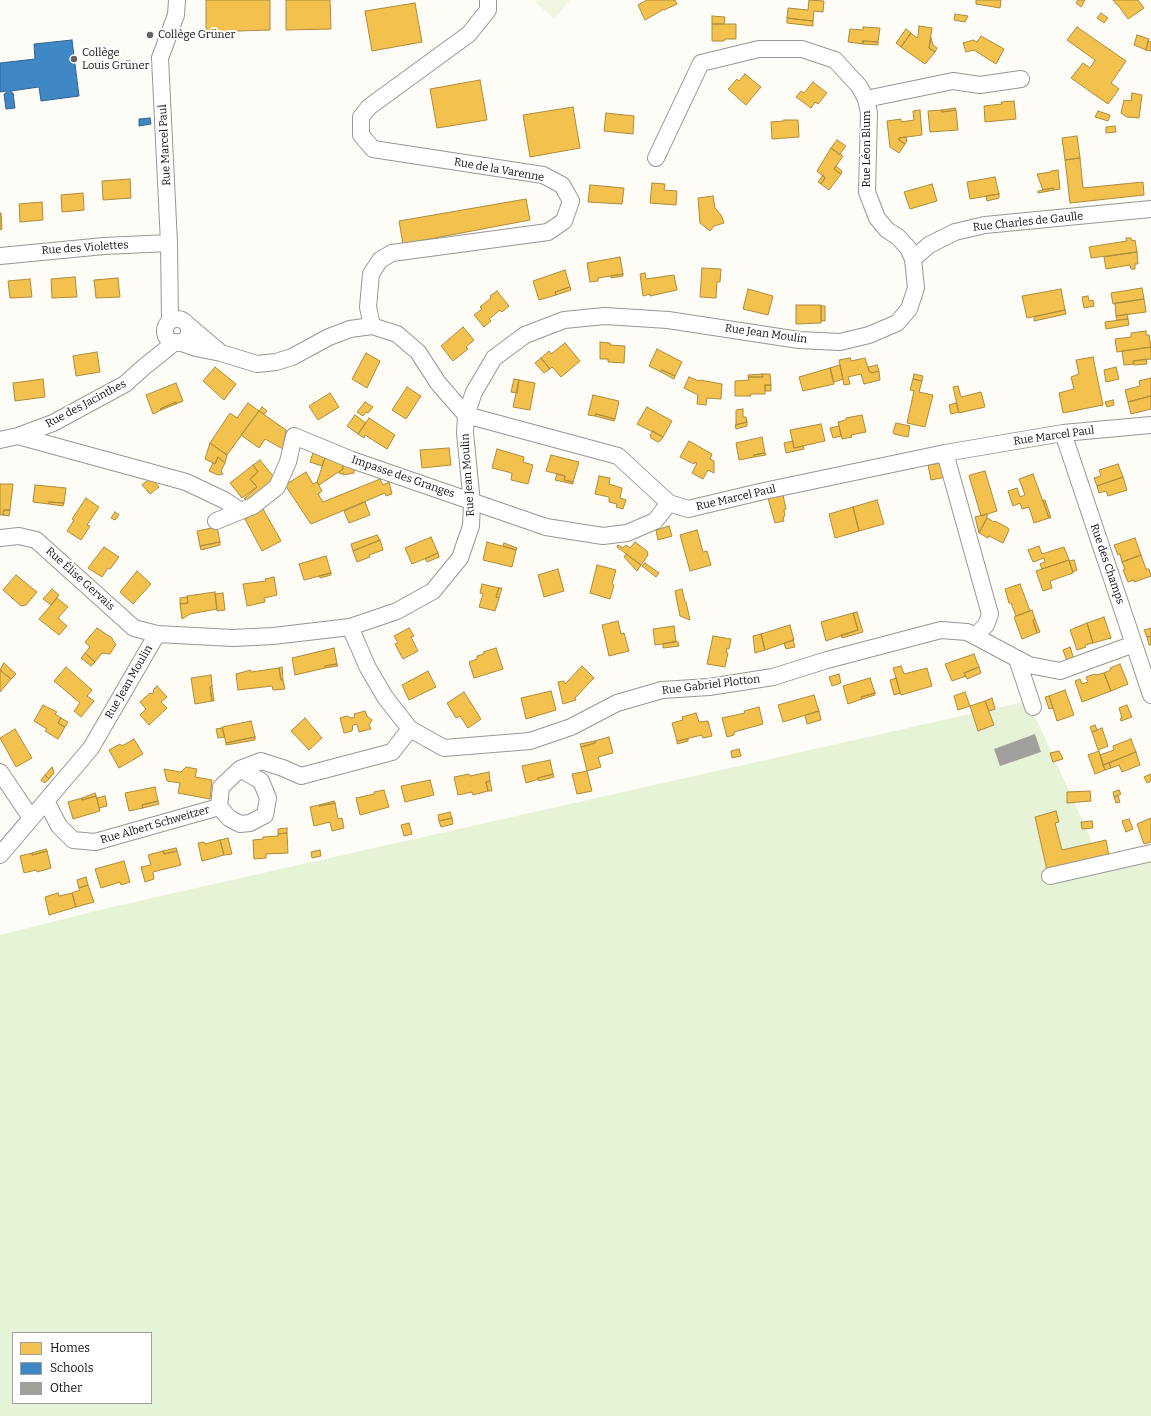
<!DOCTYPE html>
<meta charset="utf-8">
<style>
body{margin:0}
#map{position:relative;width:1151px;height:1416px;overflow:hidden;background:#fdfcf7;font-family:Bitter,serif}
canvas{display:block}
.legend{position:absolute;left:12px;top:1332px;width:140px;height:72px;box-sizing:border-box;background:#fff;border:1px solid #a0a0a0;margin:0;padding:5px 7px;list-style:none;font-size:12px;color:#111}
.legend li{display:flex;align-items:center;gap:8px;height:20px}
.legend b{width:20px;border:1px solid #a0a0a0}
</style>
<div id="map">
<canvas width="1151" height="1416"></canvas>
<ul class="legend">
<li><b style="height:11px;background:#f2c14e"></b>Homes</li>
<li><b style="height:11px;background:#3f88c5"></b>Schools</li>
<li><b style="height:11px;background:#a19f9c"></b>Other</li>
</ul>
</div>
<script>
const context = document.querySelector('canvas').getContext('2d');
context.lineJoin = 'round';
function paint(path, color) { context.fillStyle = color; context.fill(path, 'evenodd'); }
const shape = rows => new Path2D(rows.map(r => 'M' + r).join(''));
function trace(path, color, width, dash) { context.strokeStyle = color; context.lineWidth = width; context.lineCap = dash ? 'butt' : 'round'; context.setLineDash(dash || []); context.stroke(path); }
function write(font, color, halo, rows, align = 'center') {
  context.font = font + ' Bitter,serif'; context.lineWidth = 4; context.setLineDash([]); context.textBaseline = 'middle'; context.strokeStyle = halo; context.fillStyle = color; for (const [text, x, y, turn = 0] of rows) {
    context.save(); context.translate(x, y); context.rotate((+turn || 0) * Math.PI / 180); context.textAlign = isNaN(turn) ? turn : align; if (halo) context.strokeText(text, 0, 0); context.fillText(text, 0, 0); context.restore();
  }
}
const green = shape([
 [1028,701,1099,857,1151,847,1151,1416,0,1416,0,935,103,909],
 [13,1333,151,1333,151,1403,13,1403]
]);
const pitch = shape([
 [537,0,570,0,554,19,535,2]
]);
const homes = shape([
 [206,0,270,0,270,30,206,32,206,0],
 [286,0,330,0,331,29,286,30,286,0],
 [647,0,675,0,677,4,664,10,664,9,645,20,638,5,647,0],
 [809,0,824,1,823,12,814,11,813,21,787,18,788,8,808,10,809,0],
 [976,0,1001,0,1000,8,976,4,976,0],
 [1078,0,1085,0,1081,7,1076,3,1078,0],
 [1113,0,1138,0,1144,8,1128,19,1118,5,1117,5,1113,0],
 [415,3,422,42,372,51,365,11,415,3],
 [1101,13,1108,18,1104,23,1097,18,1101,13],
 [955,14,968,16,965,22,954,20,955,14],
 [712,16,725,17,724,24,712,24,712,16],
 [787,18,813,21,813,26,787,23,787,18],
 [712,24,736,24,736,39,725,39,724,41,712,41,712,24],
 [919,26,932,28,929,48,935,52,925,64,901,47,911,33,917,38,918,36,919,26],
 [863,27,880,28,878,42,863,41,863,44,848,42,850,29,863,30,863,27],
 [1077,27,1126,61,1111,83,1119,89,1108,104,1071,78,1083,63,1090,68,1095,60,1067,40,1077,27],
 [906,29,911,33,901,47,896,43,906,29],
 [1137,35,1149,39,1146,50,1134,45,1137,35],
 [981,36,1004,49,996,64,974,50,966,52,963,43,973,40,977,42,981,36],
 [931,38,933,45,937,48,935,52,929,48,931,38],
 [863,41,878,42,878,45,863,44,863,41],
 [1148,41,1151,42,1151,51,1146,50,1148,41],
 [745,74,761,87,746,105,728,89,737,79,739,81,745,74],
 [480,80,487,120,437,128,430,89,480,80],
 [813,82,827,93,818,104,815,102,811,108,796,97,801,91,804,93,813,82],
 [1132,93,1142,95,1139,118,1127,117,1121,113,1124,100,1131,101,1132,93],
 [1014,101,1016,119,985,122,984,106,1002,104,1001,102,1014,101],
 [573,107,580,148,530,157,523,115,573,107],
 [955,108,956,110,942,112,942,110,955,108],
 [920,110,922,135,899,138,899,140,905,144,899,153,890,147,887,121,901,119,901,122,914,120,913,111,920,110],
 [942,110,942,112,956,110,958,130,930,132,928,111,942,110],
 [1098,111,1110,115,1108,121,1095,117,1098,111],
 [606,113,634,116,633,134,604,131,606,113],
 [784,120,798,120,799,137,772,139,771,122,784,121,784,120],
 [1115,126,1116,132,1106,133,1106,127,1115,126],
 [1077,136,1080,158,1065,160,1062,138,1077,136],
 [906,137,907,141,905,144,899,140,899,138,906,137],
 [837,140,846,146,839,155,831,148,837,140],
 [831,148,843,156,834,169,841,174,829,190,821,184,825,178,817,171,831,148],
 [1080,158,1083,188,1143,182,1144,195,1070,203,1065,160,1080,158],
 [836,166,842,171,841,174,834,169,836,166],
 [1058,170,1060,189,1054,190,1053,188,1043,190,1037,174,1051,172,1051,171,1058,170],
 [823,175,825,178,821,184,818,182,823,175],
 [995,177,999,194,970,199,967,182,995,177],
 [130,179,131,198,103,200,102,181,130,179],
 [652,183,665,184,664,190,677,191,676,205,650,203,652,183],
 [932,184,937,201,910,209,904,192,932,184],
 [590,185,624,188,622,204,588,202,590,185],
 [1053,188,1054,190,1038,193,1038,191,1053,188],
 [83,193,84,210,62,212,61,195,83,193],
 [999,194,999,198,987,201,986,196,999,194],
 [713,196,715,208,721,215,724,223,714,226,710,231,700,223,698,198,713,196],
 [526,199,530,220,403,244,399,221,526,199],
 [42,202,43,220,20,222,19,204,42,202],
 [0,213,1,213,2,229,0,230,0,213],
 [1126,238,1131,238,1132,241,1135,240,1137,252,1091,258,1089,247,1127,241,1126,238],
 [1137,252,1138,264,1135,264,1135,269,1131,269,1130,265,1106,269,1104,257,1137,252],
 [620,257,623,274,598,278,598,281,590,282,587,263,620,257],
 [702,268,721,269,720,282,717,282,716,298,700,297,702,268],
 [565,270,570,287,555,292,556,295,539,300,533,281,565,270],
 [645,273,646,279,674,275,677,290,650,296,650,294,643,296,640,274,645,273],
 [623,274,623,276,611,278,611,276,623,274],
 [75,277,77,297,52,298,51,279,75,277],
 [118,278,120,297,96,298,94,280,118,278],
 [30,279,32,297,10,298,8,281,30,279],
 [570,287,571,290,556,295,555,292,570,287],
 [1142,288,1144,299,1113,304,1111,293,1142,288],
 [748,289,773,296,768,315,743,309,748,289],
 [1061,289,1065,310,1027,318,1022,296,1061,289],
 [497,291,509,306,502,312,500,310,489,319,491,321,484,327,474,315,482,309,480,307,491,298,490,296,497,291],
 [1088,296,1089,301,1093,300,1094,306,1084,308,1082,297,1088,296],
 [1144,299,1146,312,1116,316,1115,303,1144,299],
 [796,305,821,305,821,323,796,324,796,305],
 [821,306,825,306,825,321,821,321,821,306],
 [1065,310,1066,314,1034,321,1034,317,1065,310],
 [1127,314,1128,319,1117,320,1116,316,1127,314],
 [1128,319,1129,325,1106,329,1105,322,1128,319],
 [463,327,474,340,466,347,468,349,453,361,441,346,463,327],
 [1146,331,1146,335,1149,335,1151,347,1117,352,1115,339,1131,337,1131,333,1146,331],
 [600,342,610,343,610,345,625,346,624,363,608,362,608,359,600,359,600,342],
 [565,343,580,361,561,377,552,367,550,369,541,358,549,351,551,354,565,343],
 [1151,347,1151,359,1133,361,1134,364,1124,365,1122,351,1151,347],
 [657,349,682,362,675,376,662,370,661,372,649,366,657,349],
 [97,352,100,372,76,376,73,356,97,352],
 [366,353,380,361,367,388,352,379,366,353],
 [1093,357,1103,405,1063,413,1059,393,1074,389,1071,377,1079,374,1076,360,1093,357],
 [541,358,550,369,544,373,535,363,541,358],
 [850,358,851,361,865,358,869,371,872,373,879,371,880,380,864,384,861,374,848,377,850,384,844,385,839,360,850,358],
 [1146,359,1147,364,1134,365,1133,361,1146,359],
 [840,365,843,379,834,382,830,368,840,365],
 [877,365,879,371,872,373,869,371,868,367,877,365],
 [215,367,236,384,224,400,203,381,215,367],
 [1116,367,1119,379,1106,382,1104,370,1116,367],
 [830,368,834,384,803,391,799,377,830,368],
 [662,370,675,376,674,379,661,372,662,370],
 [762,374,763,377,748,377,748,375,762,374],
 [762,374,770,374,771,385,765,385,765,394,750,394,751,396,735,396,735,381,749,380,748,377,763,377,762,374],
 [914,374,923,376,922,381,913,379,914,374],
 [689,377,699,381,700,380,722,384,721,399,707,398,706,405,697,404,698,395,684,388,689,377],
 [1151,378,1151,396,1128,402,1125,390,1140,386,1139,381,1151,378],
 [43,379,45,397,15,401,13,383,43,379],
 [514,379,519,380,517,393,511,392,514,379],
 [913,379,922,381,919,392,933,395,925,427,907,423,914,391,910,390,913,379],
 [519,380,535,383,530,410,513,407,519,380],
 [176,383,183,401,176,404,176,402,160,409,161,410,153,414,146,395,176,383],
 [765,385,771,385,771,391,765,391,765,385],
 [958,386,961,397,981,392,985,407,959,413,953,387,958,386],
 [407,387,421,396,406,419,392,410,407,387],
 [330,393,339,407,318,420,309,406,330,393],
 [593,395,619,401,615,419,596,414,595,416,588,415,593,395],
 [1151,396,1151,409,1131,414,1128,402,1151,396],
 [1113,400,1114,405,1107,407,1105,402,1113,400],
 [176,402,176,404,161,410,160,409,176,402],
 [365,402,373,407,368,413,366,412,363,416,357,412,365,402],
 [248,403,259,411,227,455,210,443,230,413,237,418,248,403],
 [956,403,959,412,951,414,949,405,956,403],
 [262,407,267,411,264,414,259,411,262,407],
 [647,407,672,421,663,437,637,424,647,407],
 [743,409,743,417,746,417,747,422,736,425,736,410,743,409],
 [259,411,286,430,283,449,265,439,259,448,241,435,259,411],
 [596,414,615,419,614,421,595,416,596,414],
 [355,415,366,423,358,434,347,426,355,415],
 [862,415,866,432,851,435,852,437,842,439,838,422,846,420,846,418,862,415],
 [369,418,395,435,387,449,365,435,364,438,358,434,369,418],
 [747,422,747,426,736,429,735,425,747,422],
 [896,423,910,426,908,437,894,434,893,432,896,423],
 [821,424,825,441,794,448,790,430,821,424],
 [839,426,841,436,833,438,830,428,839,426],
 [653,431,663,437,660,441,658,442,651,438,650,435,653,431],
 [762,437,765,453,754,455,754,457,739,460,736,443,762,437],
 [689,441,712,454,710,459,714,461,714,473,708,470,703,479,692,473,697,463,695,462,694,464,680,457,689,441],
 [793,441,794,448,803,446,804,449,786,453,784,443,793,441],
 [210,443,227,455,225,463,218,457,215,464,205,459,210,443],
 [449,448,451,465,422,468,420,450,449,448],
 [497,449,524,457,523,462,533,465,528,484,511,480,512,473,492,468,497,449],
 [313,453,325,458,322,466,310,462,313,453],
 [765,453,766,455,754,457,754,455,765,453],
 [551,455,579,462,573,482,564,480,565,476,546,471,551,455],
 [218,457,225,463,221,471,223,474,218,475,209,471,213,463,215,464,218,457],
 [325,458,343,463,343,469,319,485,317,482,325,458],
 [260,460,277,481,253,500,244,499,257,487,250,479,258,472,253,465,260,460],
 [343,463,354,469,354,473,343,475,343,473,340,474,339,472,343,469,343,463],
 [942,463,946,477,931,480,928,465,942,463],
 [1118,464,1123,477,1097,486,1094,478,1101,476,1099,470,1118,464],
 [253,465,258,472,250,479,257,487,242,498,230,483,253,465],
 [985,471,997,511,981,516,969,476,970,475,985,471],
 [306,472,313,484,317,482,322,491,318,494,323,502,380,479,383,485,389,482,392,494,386,496,385,493,311,524,285,485,306,472],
 [557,474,565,476,564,480,573,482,573,484,555,480,557,474],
 [1033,474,1049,518,1034,523,1029,507,1022,509,1020,503,1013,506,1008,491,1017,488,1020,497,1025,495,1019,479,1033,474],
 [599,476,610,478,609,484,622,488,620,498,626,500,623,509,616,507,617,504,609,502,609,497,595,494,599,476],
 [1123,477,1127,490,1108,496,1106,491,1099,493,1097,486,1123,477],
 [151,478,159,487,150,494,142,485,151,478],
 [0,484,13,484,10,510,4,510,3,515,0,515,0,484],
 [35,485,66,488,64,503,49,502,49,504,33,502,35,485],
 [783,495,786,509,784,510,785,516,783,517,784,521,775,523,768,498,783,495],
 [86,498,99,507,87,525,90,526,81,540,67,531,74,520,72,519,86,498],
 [877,500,884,524,859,531,853,507,877,500],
 [1043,500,1045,500,1051,518,1049,518,1043,500],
 [49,502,64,503,63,506,49,504,49,502],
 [365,502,370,515,349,523,344,511,365,502],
 [853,507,859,531,835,538,829,514,853,507],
 [263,509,281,541,262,551,245,519,263,509],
 [4,510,10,510,9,516,3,515,4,510],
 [115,512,119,515,115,520,111,518,115,512],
 [987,514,987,518,979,533,975,517,987,514],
 [987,518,994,522,995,521,1008,528,1009,530,1003,543,989,536,988,538,979,533,987,518],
 [669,526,672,536,658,540,656,530,669,526],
 [217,527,220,542,200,546,197,531,217,527],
 [697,530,703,552,707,551,711,565,690,571,680,535,697,530],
 [377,535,380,540,353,551,351,544,377,535],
 [431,537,438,553,412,564,405,548,431,537],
 [1135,538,1141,555,1122,562,1120,554,1118,555,1114,545,1135,538],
 [380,540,383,550,369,555,370,557,357,562,353,551,380,540],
 [220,542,220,545,201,550,200,546,220,542],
 [487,542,516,550,512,567,483,560,487,542],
 [635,542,647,551,648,555,641,565,617,547,618,545,623,548,626,545,630,548,635,542],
 [504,543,517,548,516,550,503,546,504,543],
 [1039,546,1042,554,1064,547,1069,560,1042,569,1040,564,1045,562,1044,558,1033,562,1028,550,1039,546],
 [104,547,119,557,110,569,108,568,102,577,88,568,104,547],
 [438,553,439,557,427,562,425,559,438,553],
 [626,554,641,565,637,571,624,557,626,554],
 [1141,555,1146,569,1149,569,1151,576,1134,582,1134,580,1128,582,1123,570,1125,569,1122,562,1141,555],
 [326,556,331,573,304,580,299,564,326,556],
 [1069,560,1073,573,1050,581,1052,588,1043,591,1036,571,1069,560],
 [1074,560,1077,570,1073,572,1069,561,1074,560],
 [645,563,659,573,656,577,642,566,645,563],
 [597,565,616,570,612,584,614,585,610,599,590,593,597,565],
 [558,569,564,591,544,597,538,575,558,569],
 [137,571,151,584,133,604,120,592,137,571],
 [331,573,331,575,320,578,319,576,331,573],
 [16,575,37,592,26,605,21,606,3,590,16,575],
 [274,577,277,595,264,598,265,602,247,606,243,584,266,581,265,579,274,577],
 [482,584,499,588,496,597,499,598,495,611,479,607,483,594,480,593,482,584],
 [1020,584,1030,611,1016,616,1011,603,1009,603,1005,589,1020,584],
 [499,588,502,588,499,598,496,597,499,588],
 [52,589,59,595,51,605,43,599,52,589],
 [682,589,685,602,686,602,690,620,680,616,675,591,682,589],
 [215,592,217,609,190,614,182,619,180,604,188,603,187,596,215,592],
 [223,593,225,610,217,611,215,594,223,593],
 [187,597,188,603,180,604,180,598,187,597],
 [57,598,68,607,58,618,67,626,59,635,39,619,57,598],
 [1032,610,1035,619,1033,620,1037,633,1022,639,1014,617,1032,610],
 [857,612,863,632,842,638,841,635,858,630,853,613,857,612],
 [853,613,858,630,826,641,821,622,853,613],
 [1104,617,1111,638,1093,643,1087,623,1104,617],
 [1035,619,1040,632,1037,633,1033,620,1035,619],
 [618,621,621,634,624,633,629,651,609,656,602,625,618,621],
 [1087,623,1093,643,1085,645,1086,647,1077,650,1070,630,1087,623],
 [790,625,794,640,765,650,761,634,790,625],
 [674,626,676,642,655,645,653,629,674,626],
 [97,628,112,638,113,641,116,644,110,654,102,653,95,662,85,653,90,647,85,642,97,628],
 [409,628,414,636,411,637,418,651,403,659,395,644,398,643,394,636,409,628],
 [1151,628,1151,636,1147,637,1144,630,1151,628],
 [761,634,765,650,755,653,753,636,761,634],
 [713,636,731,639,729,649,727,648,726,653,728,653,725,667,707,664,713,636],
 [1151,636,1151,645,1149,645,1147,637,1151,636],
 [793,640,795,647,786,649,784,643,793,640],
 [676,641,678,642,679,646,663,648,663,644,676,641],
 [1070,647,1074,659,1067,661,1063,650,1070,647],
 [334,648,337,664,325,666,325,668,295,675,292,658,334,648],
 [496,648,503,669,474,678,469,662,477,659,477,656,484,654,483,652,496,648],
 [85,653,95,662,91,666,81,658,85,653],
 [974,654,979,667,964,673,966,676,952,681,945,664,974,654],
 [4,663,16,674,11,679,0,670,4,663],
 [337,664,338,666,325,668,325,666,337,664],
 [1120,664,1128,684,1111,691,1104,673,1111,670,1110,668,1120,664],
 [582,666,594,678,575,698,576,700,563,704,558,682,564,681,565,684,582,666],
 [901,666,904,674,927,668,932,686,901,695,893,668,901,666],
 [66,667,92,690,87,696,94,701,81,717,74,711,80,703,54,681,66,667],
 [282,667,283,680,281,680,279,668,282,667],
 [979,667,981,673,967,679,964,673,979,667],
 [279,668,281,680,283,680,285,689,273,690,272,686,238,690,236,674,251,670,251,672,279,668],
 [0,670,11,679,0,692,0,670],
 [428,671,436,687,409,700,402,685,428,671],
 [1104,673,1111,691,1082,702,1075,681,1080,679,1082,684,1088,682,1086,677,1095,674,1096,675,1104,673],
 [839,674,841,683,832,686,829,677,839,674],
 [211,675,212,686,210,687,212,701,195,704,191,678,211,675],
 [870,678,875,693,861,697,862,699,848,704,843,686,870,678],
 [896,678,900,693,894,695,890,680,896,678],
 [157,686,167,697,161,702,167,708,149,725,140,715,146,709,140,702,150,693,153,694,154,689,157,686],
 [212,686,214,701,212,701,210,687,212,686],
 [1065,690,1074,715,1057,721,1049,696,1065,690],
 [551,691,556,710,526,719,521,698,551,691],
 [464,692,481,719,468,728,460,716,456,718,447,703,464,692],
 [965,692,970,706,985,701,994,725,978,731,970,706,958,710,954,696,965,692],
 [875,693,875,695,862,699,861,697,875,693],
 [814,695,819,711,783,722,778,705,814,695],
 [1049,696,1053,708,1049,709,1045,697,1049,696],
 [992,698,995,709,989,711,985,701,992,698],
 [43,705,57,712,55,714,61,718,58,723,65,727,58,739,45,731,47,729,34,721,43,705],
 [1127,705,1132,717,1121,721,1120,719,1122,718,1119,708,1127,705],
 [759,707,763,724,734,732,734,735,727,737,722,718,745,713,744,711,759,707],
 [365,711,367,716,372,720,369,725,371,729,359,732,357,724,353,725,352,731,344,733,340,718,347,716,351,718,355,717,354,714,365,711],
 [819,711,821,720,807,724,805,715,819,711],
 [696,713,699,722,708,721,712,736,703,738,702,735,677,741,672,723,683,720,682,717,696,713],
 [61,718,68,722,65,727,58,723,61,718],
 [305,718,322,738,309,750,291,731,305,718],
 [251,721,255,737,226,743,222,727,251,721],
 [1095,725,1097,730,1092,732,1090,727,1095,725],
 [222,728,225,737,218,738,216,729,222,728],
 [1102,728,1108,746,1098,750,1092,732,1102,728],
 [15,729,32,758,16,767,0,738,15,729],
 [255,737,255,740,226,745,226,743,255,737],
 [609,737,613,753,598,757,601,767,587,771,592,791,577,794,572,774,587,771,581,747,595,743,595,741,609,737],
 [134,739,143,754,119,768,109,750,120,744,122,746,134,739],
 [688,739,688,741,677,744,677,741,688,739],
 [1131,739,1136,752,1103,765,1100,755,1114,750,1113,746,1131,739],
 [595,741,595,743,581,747,580,744,595,741],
 [739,749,741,756,732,758,731,751,739,749],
 [1059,751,1063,759,1053,762,1050,753,1059,751],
 [1099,751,1105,770,1095,774,1088,755,1099,751],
 [1136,752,1140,765,1122,772,1119,765,1111,768,1109,763,1136,752],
 [550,760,553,774,538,778,539,779,526,783,522,766,550,760],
 [1109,763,1111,768,1105,770,1103,765,1109,763],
 [52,767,54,773,49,779,45,775,52,767],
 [186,767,197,769,195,777,212,780,210,799,178,793,180,783,167,781,164,769,181,772,186,767],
 [489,772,490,781,486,782,488,791,473,795,472,792,458,795,454,777,469,774,470,776,489,772],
 [553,774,554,777,539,781,538,778,553,774],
 [1151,774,1151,781,1147,783,1144,777,1151,774],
 [45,775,49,779,45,783,41,780,45,775],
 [430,780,434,795,405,802,401,786,430,780],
 [490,781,492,791,488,791,486,782,490,781],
 [155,787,158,801,142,805,143,808,129,811,125,793,155,787],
 [384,790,389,807,360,815,356,798,374,794,374,792,384,790],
 [1119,790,1121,794,1114,797,1113,792,1119,790],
 [1090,791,1091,801,1067,803,1067,792,1090,791],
 [95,793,96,796,82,800,82,798,95,793],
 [96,796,100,811,73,819,68,802,82,798,82,800,96,796],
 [105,796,107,806,99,808,97,798,105,796],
 [1118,796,1120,802,1116,803,1114,797,1118,796],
 [158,801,159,804,143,808,142,805,158,801],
 [334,801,335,803,319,806,319,805,334,801],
 [335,803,338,819,342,818,344,828,332,831,330,822,314,826,310,807,319,805,319,806,335,803],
 [1056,811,1059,822,1055,823,1062,850,1106,840,1109,856,1047,870,1035,817,1056,811],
 [450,812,452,818,439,821,438,815,450,812],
 [452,818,453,824,441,827,439,821,452,818],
 [1151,818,1151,842,1144,844,1137,824,1151,818],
 [1129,819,1133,829,1126,832,1122,821,1129,819],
 [1092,821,1093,828,1082,829,1081,822,1092,821],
 [409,823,412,834,404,836,401,825,409,823],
 [287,828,287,833,278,834,278,829,287,828],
 [287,833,288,853,266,854,266,858,254,859,253,840,263,839,263,837,278,836,278,834,287,833],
 [228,838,232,854,224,855,220,840,228,838],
 [220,840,224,855,202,861,198,843,204,842,205,844,220,840],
 [176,848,177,851,164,854,163,851,176,848],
 [46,849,47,851,32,855,32,853,46,849],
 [320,850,321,856,312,858,311,852,320,850],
 [47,851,51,868,37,872,36,870,24,873,20,856,32,853,32,855,47,851],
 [163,851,164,854,177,851,181,865,153,872,154,879,145,882,141,867,151,865,148,855,163,851],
 [124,861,130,882,121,885,120,882,101,888,95,869,124,861],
 [86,877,88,885,79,888,77,880,86,877],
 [88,885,94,902,76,907,72,893,80,890,79,888,88,885],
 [58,893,59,896,72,893,76,907,49,915,45,897,58,893]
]);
const schools = shape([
 [72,40,79,96,41,101,39,87,11,91,11,93,13,93,15,108,6,109,4,94,6,93,6,91,0,92,0,63,35,59,34,44,72,40],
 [150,118,151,124,139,126,139,119,150,118]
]);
const building = shape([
 [1035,734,1041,752,1000,766,994,749]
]);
const street = shape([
 [866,99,953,81,980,85,1021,79],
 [0,256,104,246,169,243],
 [913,259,929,245,955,232,985,225,1151,209],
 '165 331a12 12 0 1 1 24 0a12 12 0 1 1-24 0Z',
 [170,321,169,243,160,58,176,15,177,0],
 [188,325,221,353],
 [372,326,368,307,371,274,380,260,392,253,548,232,564,221,571,201,562,185,543,175,373,149,361,135,361,117,369,107,469,34,488,10,488,0],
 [179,342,196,348,221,353,257,364,276,362,292,357,329,337,350,329,372,326,397,334,418,352,438,383,466,415,618,456,669,503,688,509,764,491,945,453,1063,433,1151,425],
 [1063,433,1151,695],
 [18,436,186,482,224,500,241,511],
 [0,440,18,436,53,423,125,384,144,367,175,342],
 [945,453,990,614,986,625,975,636],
 [216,521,253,506,277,487,288,462,294,436,352,460,546,527,603,536,627,533,655,521,669,503],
 [0,538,19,536,36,540,134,628,157,634],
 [350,627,368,668,385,697,410,729,444,748,530,741,571,727,617,703,662,690,709,687,773,677,827,660,941,630,967,632,1029,665,1060,671,1134,644],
 [1017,659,1033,707],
 [0,772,31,818],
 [46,801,59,826,73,840,95,842,219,807,221,787,240,769,261,761,283,768,301,776,392,752,410,729],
 [219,807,229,818,240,824,250,823,265,815,268,798,261,781,240,769],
 [0,855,91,748,157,634,233,638,273,636,350,627,397,611,433,591,460,558,471,526,472,503,465,433,466,415,474,392,494,358,525,335,564,320,605,316,668,320,799,340,840,342,869,335,897,323,909,309,916,288,913,259,908,248,898,237,887,230,877,218,867,192,869,113,866,99,859,86,835,60,802,49,759,49,701,63,656,158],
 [1050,876,1151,853]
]);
const markers = [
 [150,35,4,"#646362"],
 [74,59,4,"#646362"]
];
const poiNames = [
 ["Collège Grüner",158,35],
 ["Collège",82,53],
 ["Louis Grüner",82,66]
];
const streetNames = [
 ["Rue Marcel Paul",165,145,-93],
 ["Rue Léon Blum",867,149,-90],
 ["Rue de la Varenne",499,170,10],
 ["Rue Charles de Gaulle",1028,222,-6],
 ["Rue des Violettes",85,248,-4],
 ["Rue Jean Moulin",766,334,8],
 ["Rue des Jacinthes",86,404,-28],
 ["Rue Marcel Paul",1054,436,-8],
 ["Rue Jean Moulin",468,475,-94],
 ["Impasse des Granges",403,477,19],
 ["Rue Marcel Paul",736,498,-13],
 ["Rue des Champs",1107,564,71],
 ["Rue Élise Gervais",80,579,42],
 ["Rue Jean Moulin",129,682,-60],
 ["Rue Gabriel Plotton",711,685,-7],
 ["Rue Albert Schweitzer",155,825,-16]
];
paint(green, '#e7f3d7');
paint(pitch, '#f0f6e1');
paint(homes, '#f2c14e');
trace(homes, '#ae8c3c', 1);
paint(schools, '#3f88c5');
trace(schools, '#31648f', 1);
paint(building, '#a19f9c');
trace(street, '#979795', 18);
trace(street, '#fffffe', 16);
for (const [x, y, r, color] of markers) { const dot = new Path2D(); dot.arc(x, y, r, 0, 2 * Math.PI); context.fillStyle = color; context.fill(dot); trace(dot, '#fff', 1.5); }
write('11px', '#111', '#fff', poiNames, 'left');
write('11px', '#111', '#fff', streetNames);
</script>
